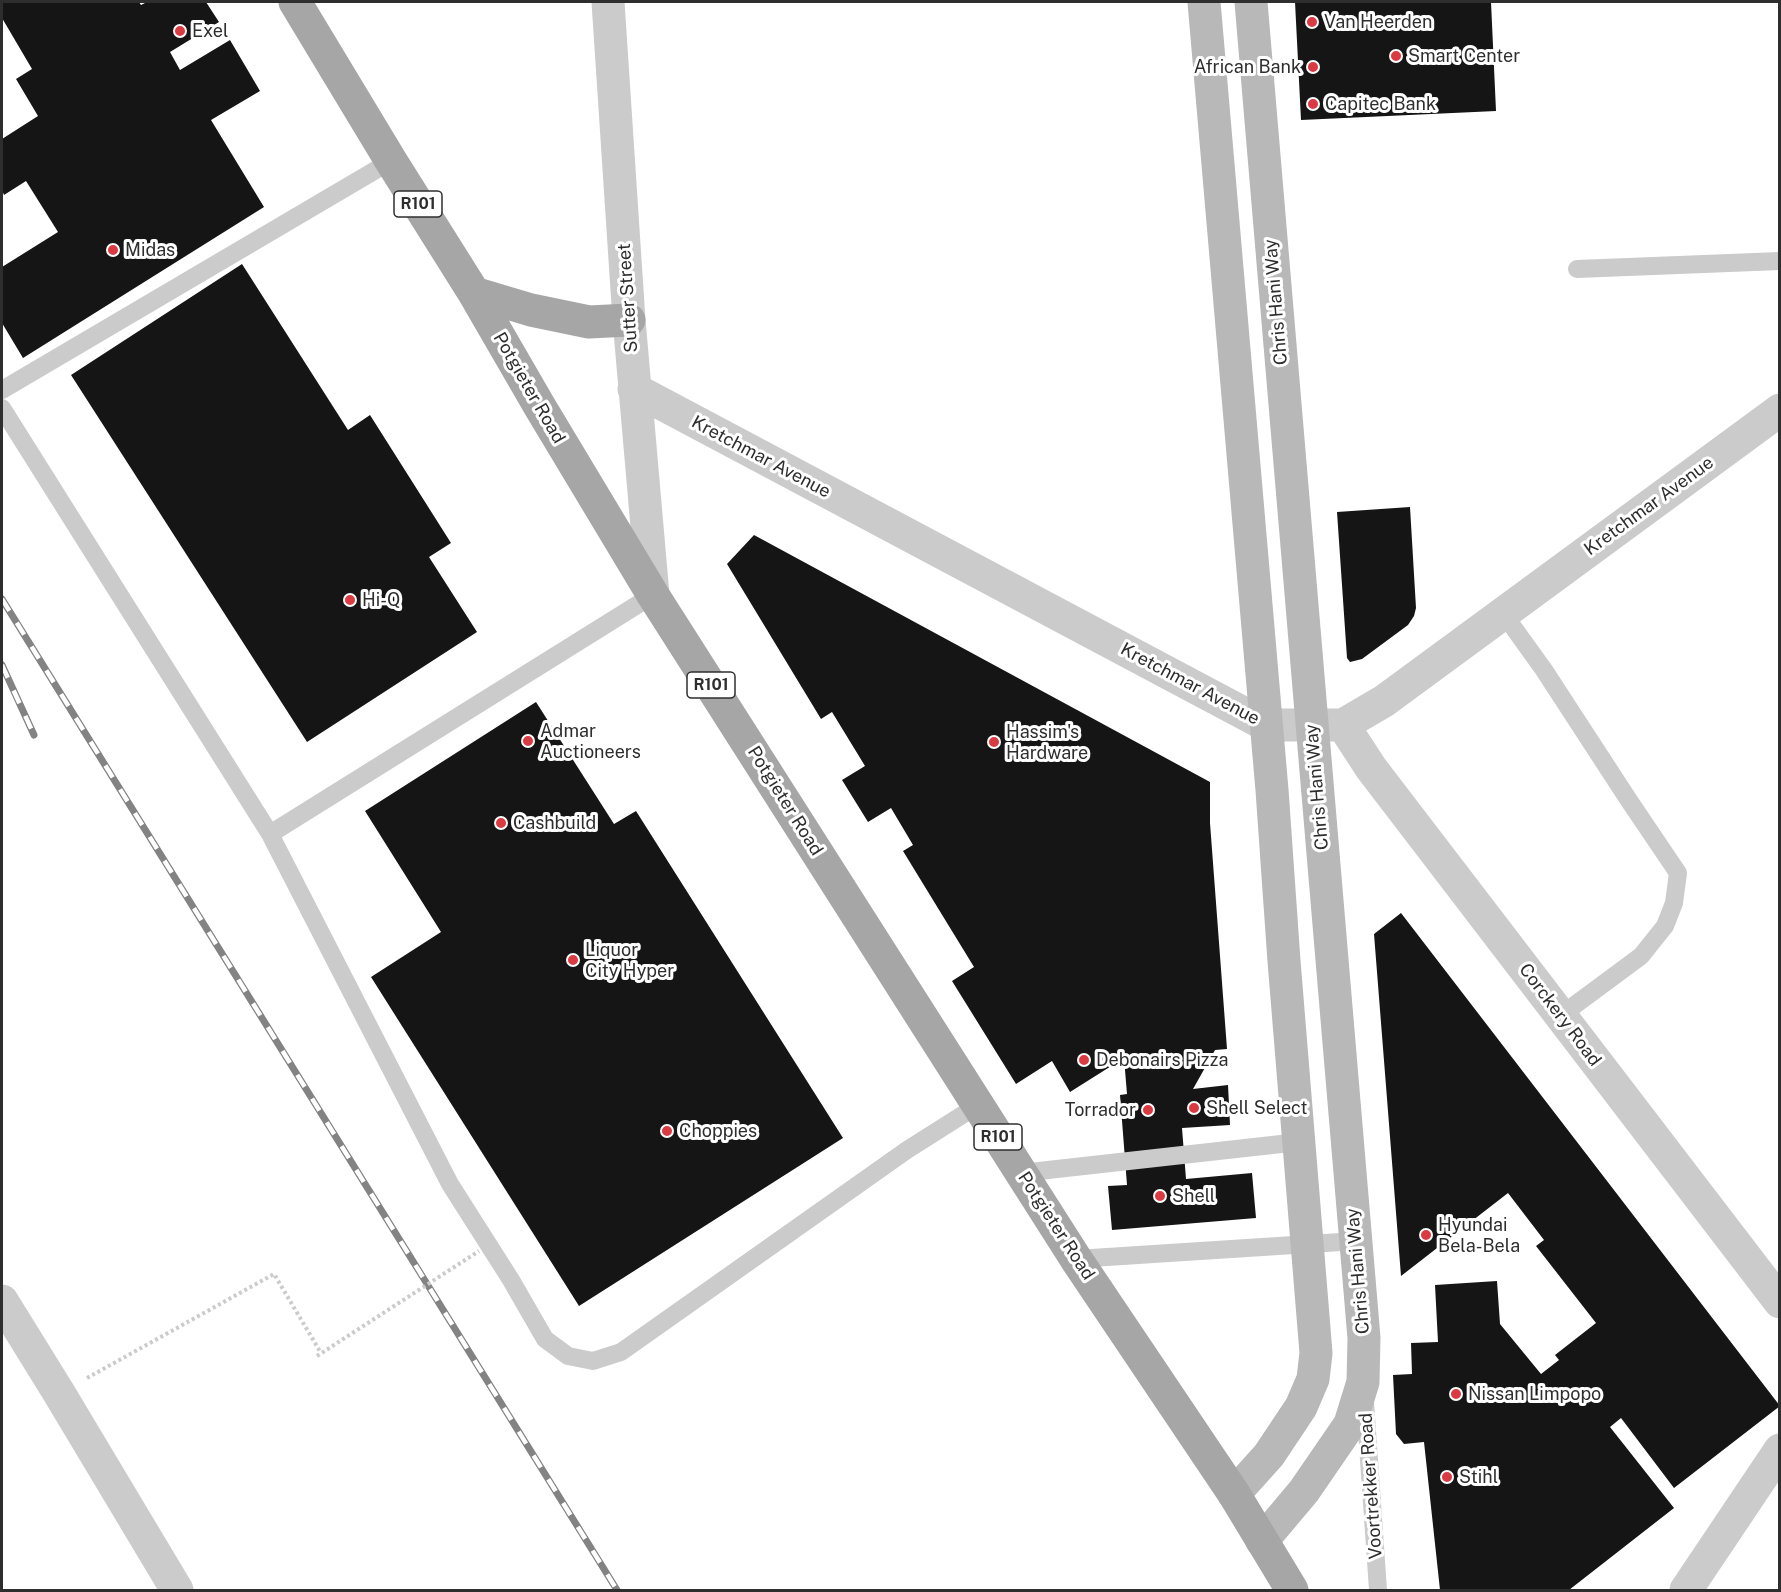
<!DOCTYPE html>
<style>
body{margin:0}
#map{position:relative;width:1781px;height:1592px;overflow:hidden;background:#fff;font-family:"Public Sans",sans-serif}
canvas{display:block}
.frame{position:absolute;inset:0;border:3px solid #2e2e2e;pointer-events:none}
</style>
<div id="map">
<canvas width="1781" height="1592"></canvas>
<div class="frame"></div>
</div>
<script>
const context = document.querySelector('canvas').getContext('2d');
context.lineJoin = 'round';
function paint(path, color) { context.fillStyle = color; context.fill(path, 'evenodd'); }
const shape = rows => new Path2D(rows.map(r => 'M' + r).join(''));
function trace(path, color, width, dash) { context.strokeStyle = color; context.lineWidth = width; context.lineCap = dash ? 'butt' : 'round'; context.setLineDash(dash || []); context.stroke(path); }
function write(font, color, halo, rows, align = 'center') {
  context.font = font + ' "Public Sans",sans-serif'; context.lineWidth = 6; context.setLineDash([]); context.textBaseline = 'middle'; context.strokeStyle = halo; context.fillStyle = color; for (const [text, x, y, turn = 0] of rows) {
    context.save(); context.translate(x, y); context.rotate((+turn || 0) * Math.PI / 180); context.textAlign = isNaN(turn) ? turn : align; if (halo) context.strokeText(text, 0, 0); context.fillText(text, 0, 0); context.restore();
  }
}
const building = shape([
 [2,2,139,2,141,5,147,2,206,2,219,22,170,52,180,70,230,40,260,91,211,120,264,207,23,358,2,323,2,267,58,232,26,181,4,195,2,190,2,139,38,116,16,79,32,69,2,18],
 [1295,2,1491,2,1496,111,1301,120],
 [242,264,348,430,370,415,451,543,429,557,477,632,307,742,71,375],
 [1410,507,1416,608,1414,616,1408,625,1362,659,1350,662,1347,658,1337,512],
 [754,535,1210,782,1210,823,1227,1049,1215,1050,1193,1089,1228,1085,1230,1125,1182,1128,1186,1179,1252,1173,1256,1218,1112,1230,1108,1186,1127,1185,1120,1095,1127,1094,1124,1058,1070,1092,1052,1061,1016,1084,952,981,974,967,903,851,913,845,891,808,868,822,842,780,865,766,832,712,821,719,727,564],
 [536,702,614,824,636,811,843,1138,579,1306,371,977,441,932,365,811],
 [1401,913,1780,1406,1674,1488,1621,1418,1610,1427,1674,1508,1569,1590,1440,1590,1424,1442,1404,1444,1396,1434,1393,1375,1412,1374,1411,1343,1438,1342,1435,1285,1497,1281,1500,1324,1541,1374,1559,1360,1555,1355,1596,1323,1536,1246,1544,1240,1508,1193,1401,1276,1374,934]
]);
const path = shape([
 [87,1378,274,1274,321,1353]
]);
const lane = shape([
 [1577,269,1780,261],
 [2,390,391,161],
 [2,408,270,834,450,1184,511,1280,545,1339,568,1356,593,1361,621,1352,907,1150,978,1105],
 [1503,613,1544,670,1628,799,1678,873,1674,903,1665,926,1641,956,1560,1016],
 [270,834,653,595],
 [1021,1173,1299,1142],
 [1076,1259,1356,1241],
 [1365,1402,1378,1590]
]);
const street = shape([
 [608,2,629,320,653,595],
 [634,389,1266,725,1343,725,1384,701,1780,410],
 [1343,725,1371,768,1780,1302],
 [2,1301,59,1393,177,1590],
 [1686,1590,1780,1450]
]);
const secondary = shape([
 [1204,2,1272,790,1284,961,1316,1353,1313,1379,1301,1407,1269,1455,1234,1494],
 [1251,2,1364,1338,1363,1382,1350,1424,1304,1491,1262,1541]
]);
const primary = shape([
 [295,2,391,161,474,293,540,407,653,595,1076,1259,1234,1494,1292,1590],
 [474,293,531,310,589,322,629,320]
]);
const rail = shape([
 [2,599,617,1590],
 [2,665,34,735]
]);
const pathBridge = shape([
 [317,1356,479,1251]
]);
const markers = [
 [1312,22,6,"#da3b43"],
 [180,31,6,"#da3b43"],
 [1396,56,6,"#da3b43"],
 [1313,67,6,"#da3b43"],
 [1313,104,6,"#da3b43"],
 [113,250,6,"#da3b43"],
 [350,600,6,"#da3b43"],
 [528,741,6,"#da3b43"],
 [994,742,6,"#da3b43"],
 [501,823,6,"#da3b43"],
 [573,960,6,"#da3b43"],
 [1084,1060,6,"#da3b43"],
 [1194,1108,6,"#da3b43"],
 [1148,1110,6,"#da3b43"],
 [667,1131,6,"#da3b43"],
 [1160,1196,6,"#da3b43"],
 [1426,1235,6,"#da3b43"],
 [1456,1394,6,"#da3b43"],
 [1447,1477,6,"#da3b43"]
];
const shields = [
 [418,204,48],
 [711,685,48],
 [998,1137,48]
];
const shieldNames = [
 ["R101",418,204],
 ["R101",711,685],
 ["R101",998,1137]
];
const poiNames = [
 ["Van Heerden",1324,22],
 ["Exel",192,31],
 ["Smart Center",1408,56],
 ["African Bank",1301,67,"right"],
 ["Capitec Bank",1325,104],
 ["Midas",125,250],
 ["Hi-Q",362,600],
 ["Admar",540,731],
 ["Auctioneers",540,752],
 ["Hassim's",1006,732],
 ["Hardware",1006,753],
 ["Cashbuild",513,823],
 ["Liquor",585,950],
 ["City Hyper",585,971],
 ["Debonairs Pizza",1096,1060],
 ["Shell Select",1206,1108],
 ["Torrador",1136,1110,"right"],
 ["Choppies",679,1131],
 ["Shell",1172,1196],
 ["Hyundai",1438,1225],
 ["Bela-Bela",1438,1246],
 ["Nissan Limpopo",1468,1394],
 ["Stihl",1459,1477]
];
const streetNames = [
 ["Sutter Street",628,298,-94],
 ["Chris Hani Way",1276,302,-95],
 ["Potgieter Road",529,388,60],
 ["Kretchmar Avenue",761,457,28],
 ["Kretchmar Avenue",1649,506,-36],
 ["Kretchmar Avenue",1190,684,28],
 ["Chris Hani Way",1317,787,-95],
 ["Potgieter Road",785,801,58],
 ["Corckery Road",1560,1015,53],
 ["Potgieter Road",1056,1226,57],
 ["Chris Hani Way",1358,1271,-95],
 ["Voortrekker Road",1371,1486,-94]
];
paint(building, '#151515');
trace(path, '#cbcbcb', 4, [3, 3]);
trace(lane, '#cbcbcb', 18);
trace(street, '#cbcbcb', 33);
trace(secondary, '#b8b8b8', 33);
trace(primary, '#a6a6a6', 33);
trace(rail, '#838383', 7);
trace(rail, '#fff', 4.5, [14]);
trace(pathBridge, '#cbcbcb', 4, [3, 3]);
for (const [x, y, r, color] of markers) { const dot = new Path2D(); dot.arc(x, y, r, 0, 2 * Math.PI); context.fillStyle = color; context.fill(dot); trace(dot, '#fff', 2); }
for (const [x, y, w] of shields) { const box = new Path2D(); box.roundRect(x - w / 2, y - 13, w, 26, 4.5); context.fillStyle = '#fff'; context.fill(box); trace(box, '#2e2e2e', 1.5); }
write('bold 16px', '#2e2e2e', null, shieldNames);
write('18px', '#2e2e2e', '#fff', poiNames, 'left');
write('18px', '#2e2e2e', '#fff', streetNames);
</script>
